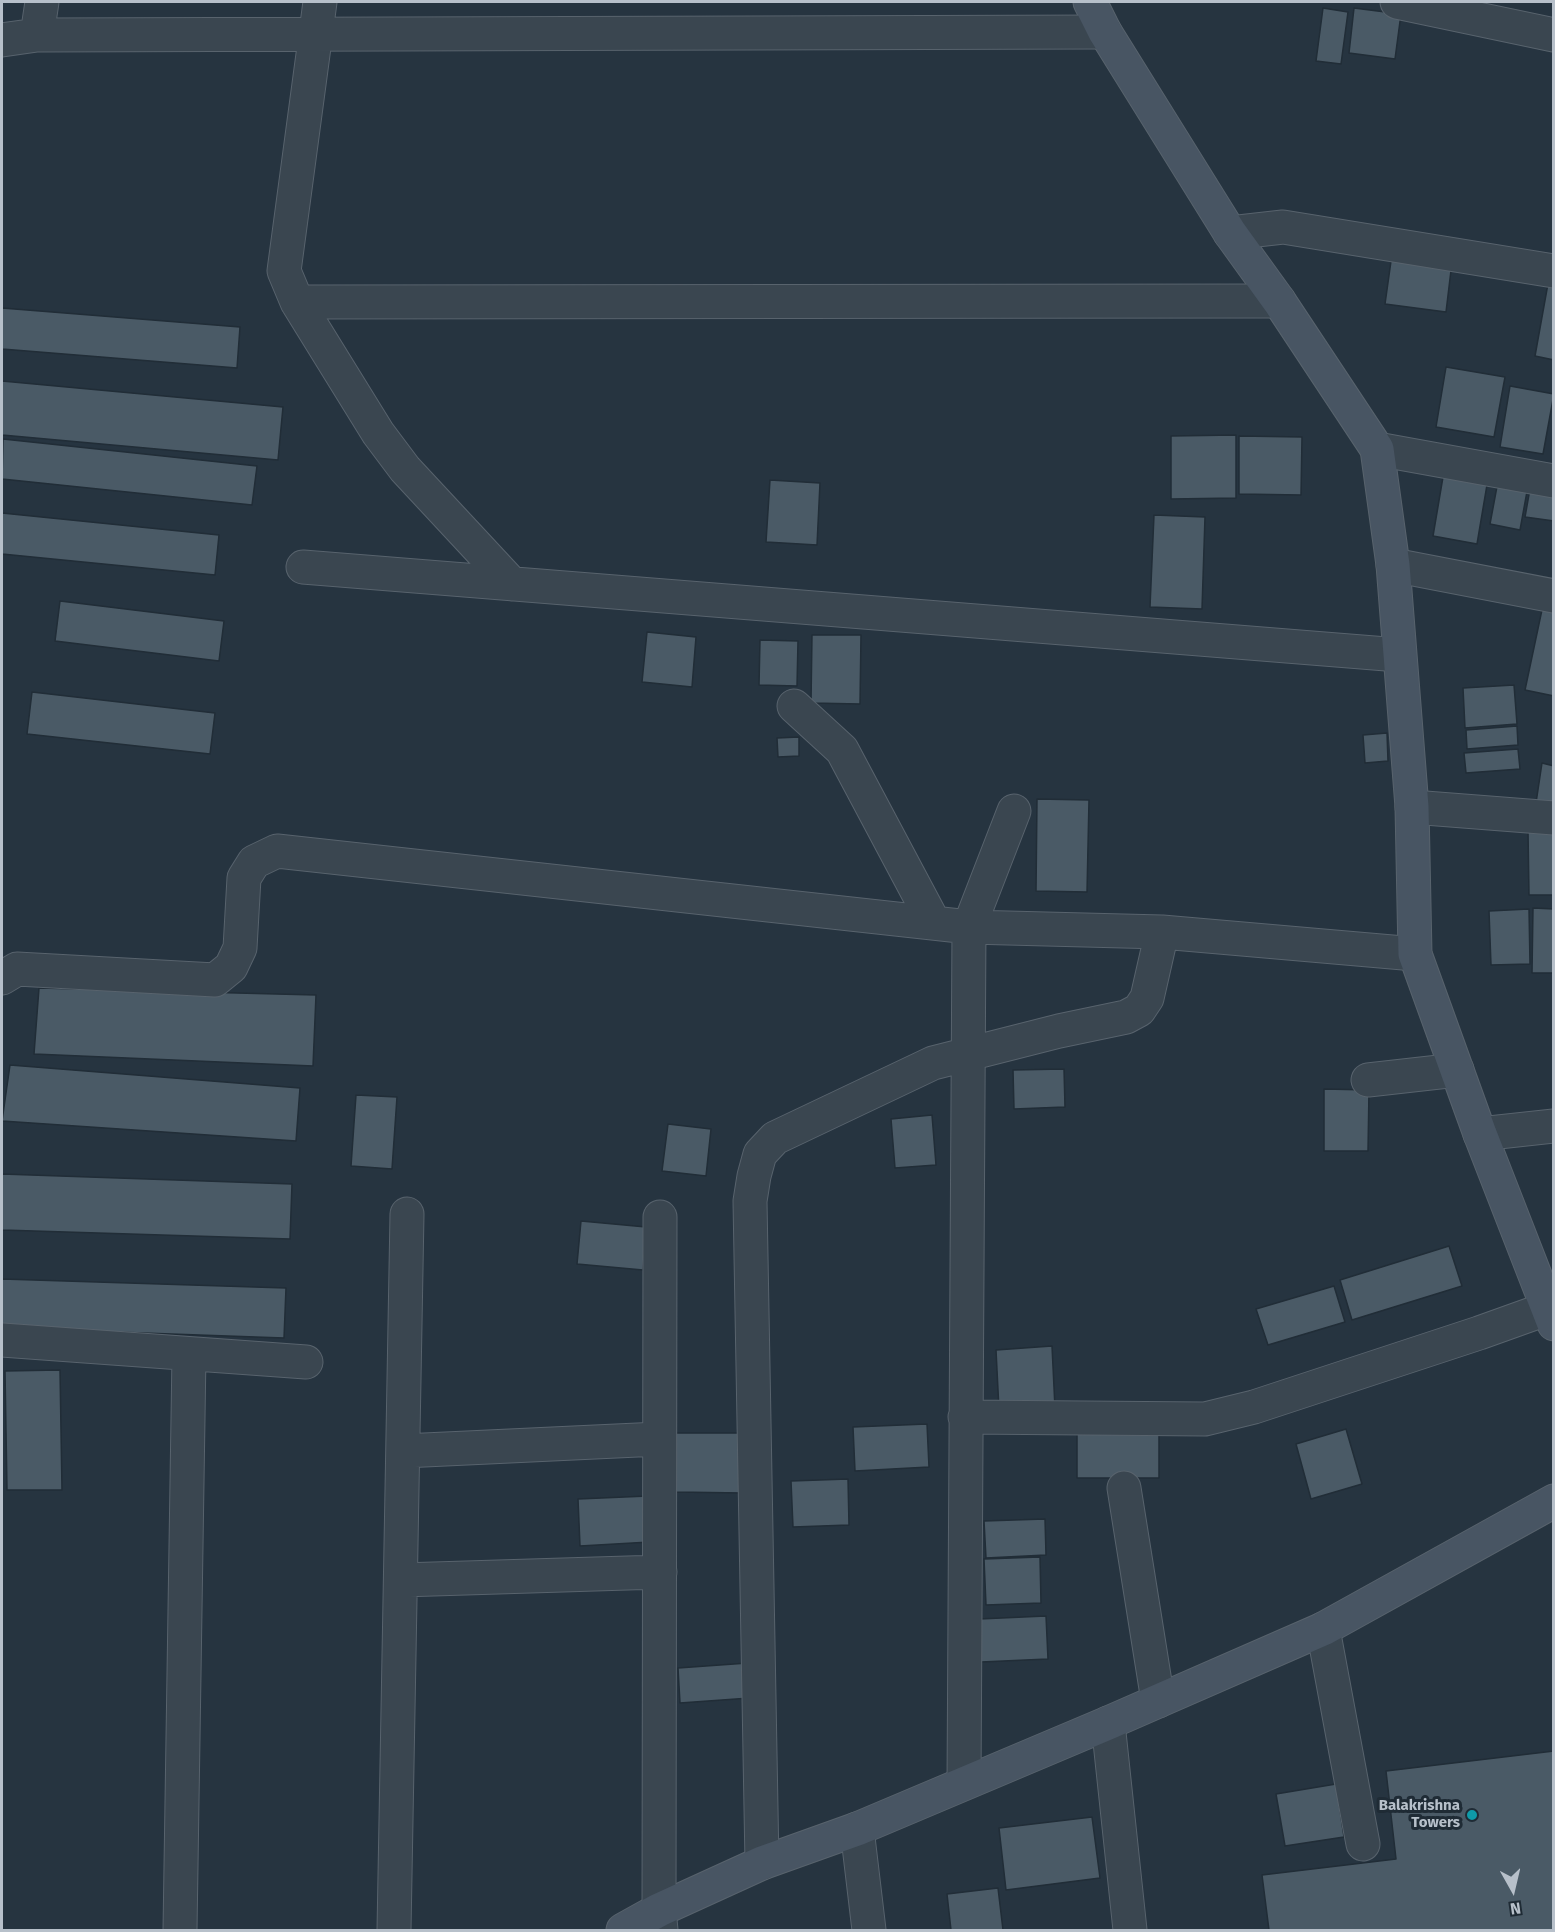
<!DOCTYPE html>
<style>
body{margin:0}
#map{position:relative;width:1555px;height:1932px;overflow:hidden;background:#263440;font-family:"Fira Sans",sans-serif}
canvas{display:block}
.frame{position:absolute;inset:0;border:3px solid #b7c0ca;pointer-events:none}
.north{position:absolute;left:1483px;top:1860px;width:60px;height:60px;-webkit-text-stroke:4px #1f2b35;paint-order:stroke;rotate:172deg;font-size:16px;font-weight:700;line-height:24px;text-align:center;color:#b7c0ca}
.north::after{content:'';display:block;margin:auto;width:21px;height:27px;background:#b7c0ca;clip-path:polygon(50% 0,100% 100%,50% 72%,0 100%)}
</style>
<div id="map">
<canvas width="1555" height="1932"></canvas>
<div class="frame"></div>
<div class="north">N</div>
</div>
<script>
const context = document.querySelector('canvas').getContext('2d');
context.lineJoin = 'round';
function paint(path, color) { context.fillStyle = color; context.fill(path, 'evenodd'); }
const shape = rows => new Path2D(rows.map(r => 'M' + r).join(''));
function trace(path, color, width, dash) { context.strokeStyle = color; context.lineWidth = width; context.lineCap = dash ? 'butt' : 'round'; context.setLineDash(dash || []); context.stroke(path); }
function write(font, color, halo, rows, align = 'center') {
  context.font = font + ' "Fira Sans",sans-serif'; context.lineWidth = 6; context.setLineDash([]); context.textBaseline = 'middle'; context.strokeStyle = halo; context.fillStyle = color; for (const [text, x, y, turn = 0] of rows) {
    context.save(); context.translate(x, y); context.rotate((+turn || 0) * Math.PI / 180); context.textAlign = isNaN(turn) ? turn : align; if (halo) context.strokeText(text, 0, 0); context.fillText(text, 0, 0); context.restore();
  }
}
const building = shape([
 [1323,8,1348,12,1341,64,1316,61,1323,8],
 [1354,8,1401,14,1395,59,1349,53,1354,8],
 [1392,254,1452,262,1446,312,1385,304,1392,254],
 [1549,278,1554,279,1554,360,1535,356,1549,278],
 [2,308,240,327,237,368,2,349,2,308],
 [1446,367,1505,377,1494,437,1436,427,1446,367],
 [2,381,283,407,278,460,2,435,2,381],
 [1510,386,1554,394,1543,454,1500,447,1510,386],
 [1236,435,1236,498,1171,499,1171,436,1236,435],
 [1239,436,1302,437,1301,495,1239,494,1239,436],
 [3,439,257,466,252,505,2,479,3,439],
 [1444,471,1488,479,1477,544,1433,536,1444,471],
 [770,480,820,483,817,545,766,542,770,480],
 [1498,481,1528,486,1520,530,1490,524,1498,481],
 [1531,483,1554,487,1554,521,1525,517,1531,483],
 [2,513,219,535,215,575,2,554,2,513],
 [1154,515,1205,517,1202,609,1150,607,1154,515],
 [60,601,224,621,219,661,55,641,60,601],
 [1543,605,1554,607,1554,696,1525,690,1543,605],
 [647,632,696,637,692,687,642,682,647,632],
 [812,635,861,635,860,704,811,703,812,635],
 [760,640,798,641,797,686,759,685,760,640],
 [1514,685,1517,724,1465,728,1463,688,1514,685],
 [32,692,215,713,210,754,27,734,32,692],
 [1517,726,1518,745,1467,749,1466,730,1517,726],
 [1387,733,1388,761,1365,763,1363,735,1387,733],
 [799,737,799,756,778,757,777,738,799,737],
 [1518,749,1520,769,1466,773,1464,753,1518,749],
 [1542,763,1554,766,1554,806,1536,803,1542,763],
 [1037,799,1089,800,1087,892,1036,891,1037,799],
 [1528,831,1554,831,1554,895,1529,895,1528,831],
 [1533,908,1554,909,1554,973,1532,973,1533,908],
 [1529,909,1530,964,1491,965,1489,911,1529,909],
 [39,988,316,995,313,1066,34,1054,39,988],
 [10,1065,300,1088,296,1141,2,1121,10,1065],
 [1064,1069,1065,1107,1014,1109,1013,1070,1064,1069],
 [1324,1089,1369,1090,1368,1151,1324,1151,1324,1089],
 [356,1095,397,1097,392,1169,351,1166,356,1095],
 [932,1115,936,1165,895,1168,891,1119,932,1115],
 [668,1124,711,1129,706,1176,662,1171,668,1124],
 [2,1174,292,1184,290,1239,2,1230,2,1174],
 [581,1221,646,1227,643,1270,577,1264,581,1221],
 [1449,1246,1462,1286,1352,1320,1340,1280,1449,1246],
 [2,1279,286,1288,284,1338,2,1328,2,1279],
 [1334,1286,1345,1322,1268,1345,1256,1309,1334,1286],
 [1052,1346,1055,1408,999,1410,996,1350,1052,1346],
 [60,1370,62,1490,7,1490,5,1371,60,1370],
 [927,1424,929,1467,855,1471,853,1427,927,1424],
 [1346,1429,1362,1484,1311,1499,1296,1444,1346,1429],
 [1159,1431,1159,1478,1077,1478,1077,1432,1159,1431],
 [675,1433,743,1433,743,1493,675,1492,675,1433],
 [848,1479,849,1525,793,1527,791,1481,848,1479],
 [648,1496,650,1542,580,1546,578,1499,648,1496],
 [1045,1519,1046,1555,986,1558,984,1521,1045,1519],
 [1040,1557,1041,1603,986,1605,984,1559,1040,1557],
 [1046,1616,1048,1659,981,1662,979,1619,1046,1616],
 [748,1663,750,1698,680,1703,678,1668,748,1663],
 [1554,1751,1554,1930,1269,1930,1262,1875,1396,1859,1386,1771,1554,1751],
 [1336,1784,1344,1837,1285,1846,1276,1794,1336,1784],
 [1092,1817,1100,1878,1006,1890,999,1828,1092,1817],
 [998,1888,1003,1930,951,1930,947,1894,998,1888]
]);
const street = shape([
 [42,2,37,35,1105,32],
 [320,2,284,271,297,302,378,433,405,469,512,584],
 [1397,2,1554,35],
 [2,40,37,35],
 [1230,233,1283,227,1554,271],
 [297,302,1279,301],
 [1377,449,1554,481],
 [1393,565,1554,596],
 [303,567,1399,655],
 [794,706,842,750,934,923],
 [1412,807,1554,818],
 [2,978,17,969,215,980,231,967,240,948,244,878,254,862,277,851,969,927,1162,932,1415,954],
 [1368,1080,1457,1070],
 [1480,1134,1554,1126],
 [660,1217,659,1910,661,1930],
 [2,1340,306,1362],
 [965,1417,1205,1419,1254,1407,1479,1333,1546,1309],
 [403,1451,659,1439],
 [1124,1488,1158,1701],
 [401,1580,660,1572],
 [1323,1629,1363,1844],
 [1108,1723,1130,1930],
 [964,1783,969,927,1014,811],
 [857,1829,869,1930],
 [762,1863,750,1201,754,1176,760,1154,775,1138,933,1063,1059,1031,1126,1017,1139,1010,1147,998,1162,932],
 [180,1930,189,1354],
 [394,1930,407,1214]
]);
const secondary = shape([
 [1090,2,1105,32,1230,233,1279,301,1377,449,1393,565,1412,807,1415,954,1480,1134,1554,1324],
 [623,1930,659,1910,762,1863,857,1829,1108,1723,1323,1629,1554,1501]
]);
const markers = [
 [1472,1815,6,"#0f9aa8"]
];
const poiNames = [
 ["Balakrishna",1460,1806],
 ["Towers",1460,1823]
];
paint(building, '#4a5a66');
trace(building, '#212d37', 1.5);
trace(street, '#58636d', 35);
trace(secondary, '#58636d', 35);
trace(street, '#3a4650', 33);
trace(secondary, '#485563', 33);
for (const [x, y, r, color] of markers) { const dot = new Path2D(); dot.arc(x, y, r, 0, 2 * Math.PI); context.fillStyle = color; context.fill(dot); trace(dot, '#1f2b35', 2); }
write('bold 15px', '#b7c0ca', '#1f2b35', poiNames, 'right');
</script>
